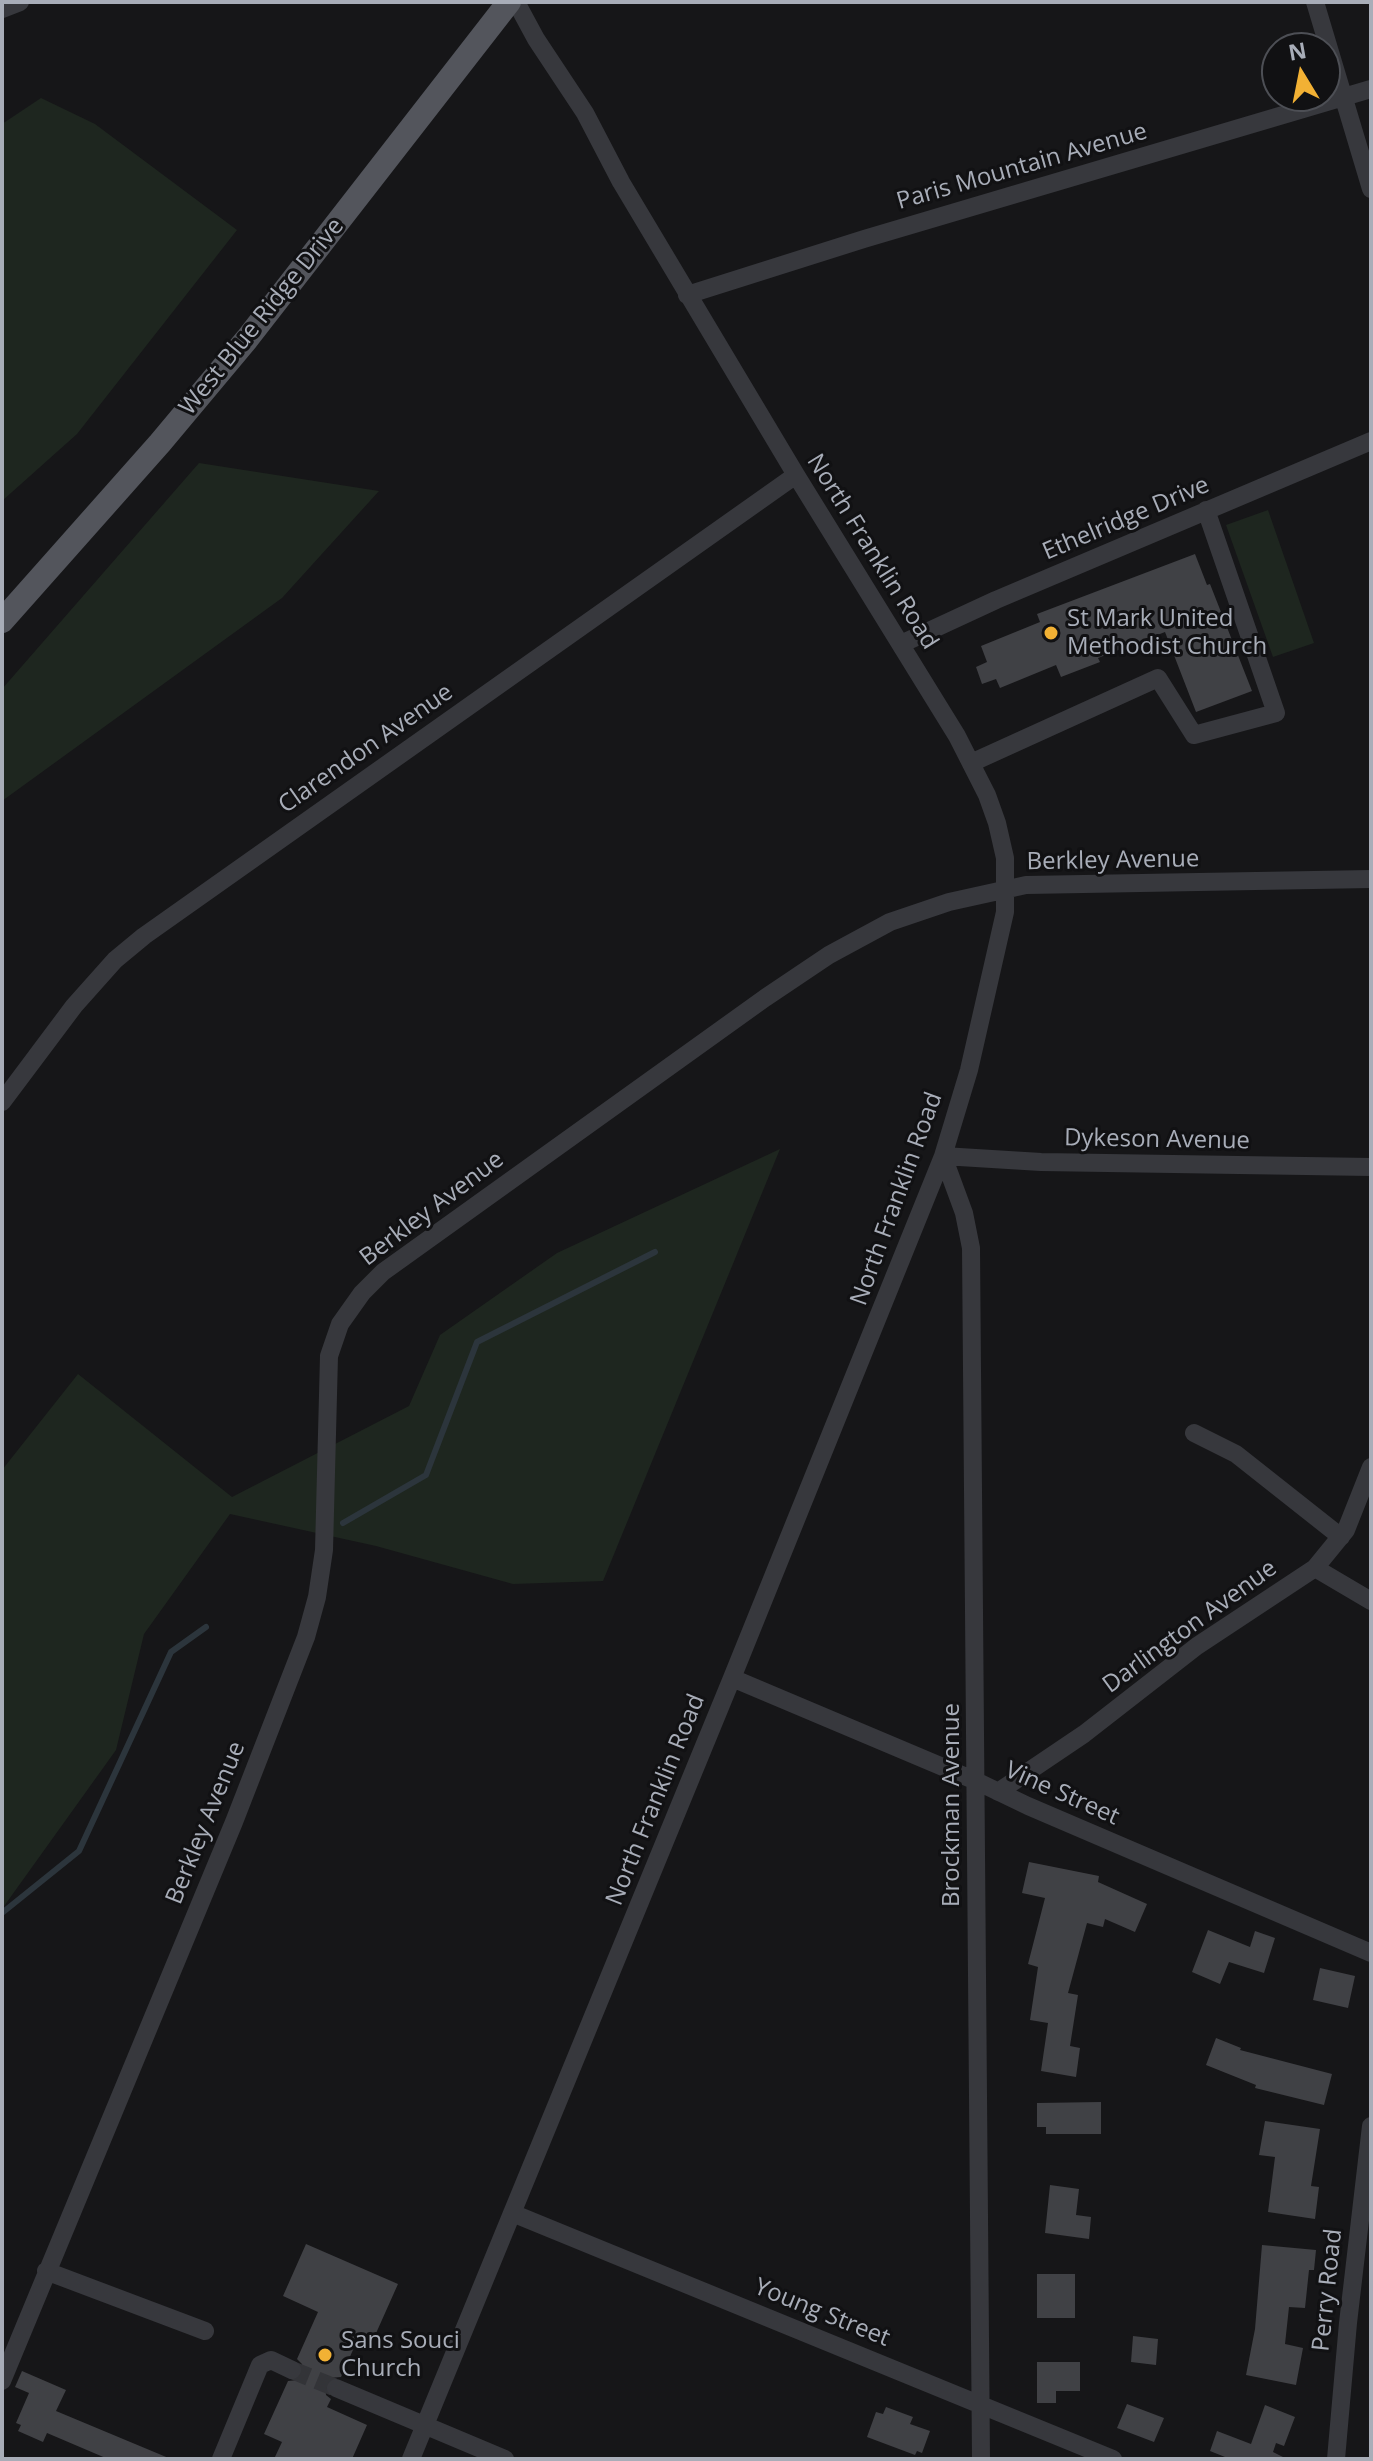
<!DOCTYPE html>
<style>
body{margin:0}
#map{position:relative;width:1373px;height:2461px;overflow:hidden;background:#161618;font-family:"Open Sans",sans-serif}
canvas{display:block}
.frame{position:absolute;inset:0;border:4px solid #a8adb8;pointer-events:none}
.north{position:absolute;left:1261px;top:32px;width:80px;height:80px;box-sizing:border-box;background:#111113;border:2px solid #4d4f55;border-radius:50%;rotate:350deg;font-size:22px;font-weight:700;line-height:32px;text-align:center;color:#a8adb8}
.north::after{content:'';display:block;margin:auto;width:28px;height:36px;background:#f2b134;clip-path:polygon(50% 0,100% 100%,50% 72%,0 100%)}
</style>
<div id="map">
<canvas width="1373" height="2461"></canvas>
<div class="frame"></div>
<div class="north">N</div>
</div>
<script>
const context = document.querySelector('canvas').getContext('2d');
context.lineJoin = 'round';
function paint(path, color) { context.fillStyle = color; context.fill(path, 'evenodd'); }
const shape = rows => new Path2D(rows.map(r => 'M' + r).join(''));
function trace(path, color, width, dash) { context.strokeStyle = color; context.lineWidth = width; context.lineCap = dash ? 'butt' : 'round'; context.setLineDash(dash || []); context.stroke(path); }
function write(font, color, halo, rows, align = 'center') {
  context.font = font + ' "Open Sans",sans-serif'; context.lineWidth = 6; context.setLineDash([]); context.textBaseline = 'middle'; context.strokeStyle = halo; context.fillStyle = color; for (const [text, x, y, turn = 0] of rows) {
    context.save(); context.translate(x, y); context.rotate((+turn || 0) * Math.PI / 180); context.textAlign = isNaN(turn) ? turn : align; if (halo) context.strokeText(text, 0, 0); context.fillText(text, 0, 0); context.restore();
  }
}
const green = shape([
 [41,98,95,124,237,230,77,434,2,501,2,124],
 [199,463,379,491,282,598,2,801,2,689],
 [1268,510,1314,643,1273,657,1226,525],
 [780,1149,603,1581,513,1584,376,1546,230,1514,144,1634,116,1750,2,1909,2,1470,78,1374,232,1497,409,1406,440,1335,557,1253]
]);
const stream = shape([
 [343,1523,426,1475,477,1342,655,1252],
 [2,1913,79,1851,171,1652,206,1627]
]);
const building = shape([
 [1195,554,1207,585,1210,584,1252,691,1196,712,1165,632,1098,658,1100,662,1061,677,1056,665,1000,688,996,679,982,684,976,667,987,662,981,646,1040,622,1037,614],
 [1029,1862,1099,1876,1098,1882,1147,1904,1135,1932,1105,1919,1103,1927,1087,1923,1068,1993,1078,1995,1070,2046,1080,2048,1076,2077,1041,2071,1048,2023,1030,2020,1038,1967,1028,1964,1045,1898,1022,1893],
 [1208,1930,1250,1947,1255,1931,1275,1938,1264,1973,1229,1962,1220,1984,1192,1972],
 [1320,1968,1355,1976,1348,2008,1313,2000],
 [1216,2038,1241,2048,1240,2050,1332,2074,1324,2105,1255,2088,1256,2085,1206,2065],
 [1101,2102,1101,2134,1046,2134,1046,2127,1037,2127,1037,2103],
 [1265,2121,1320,2129,1311,2186,1319,2187,1315,2219,1268,2212,1275,2157,1259,2155],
 [1050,2185,1079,2189,1076,2215,1091,2217,1089,2239,1045,2233],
 [306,2244,398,2284,373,2340,360,2334,341,2377,329,2378,325,2384,326,2395,331,2399,327,2407,367,2425,352,2459,274,2459,282,2442,264,2434,288,2381,298,2380,303,2374,302,2364,297,2359,318,2312,283,2296],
 [1262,2245,1316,2250,1314,2270,1309,2270,1305,2308,1289,2307,1285,2344,1303,2348,1296,2385,1246,2375,1255,2329],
 [1037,2274,1075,2274,1075,2318,1037,2318],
 [1133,2336,1158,2339,1156,2365,1131,2362],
 [1037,2362,1080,2362,1080,2391,1056,2391,1056,2403,1037,2403],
 [22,2371,66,2390,56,2411,171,2459,108,2459,47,2433,43,2442,18,2431,21,2425,16,2423,29,2393,15,2387],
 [1127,2404,1164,2418,1154,2442,1117,2428],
 [1265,2405,1295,2417,1284,2446,1276,2443,1273,2452,1287,2459,1230,2459,1210,2451,1217,2431,1251,2444],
 [886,2407,913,2417,910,2424,930,2431,922,2453,917,2451,915,2455,867,2437,876,2412,883,2414]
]);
const minorTunnel = shape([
 [292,2370,336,2388]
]);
const minor = shape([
 [1315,2,1371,189],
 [2,9,20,2],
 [687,295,864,239,1371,89],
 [901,644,996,600,1371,441],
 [971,763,1158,678,1194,735,1276,713,1206,510],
 [2,1102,74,1006,115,960,144,936,796,475],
 [1194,1433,1236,1454,1341,1537],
 [1315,1568,1371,1601],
 [732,1678,976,1781,1028,1806,1371,1953],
 [998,1792,1084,1734,1197,1646,1315,1568,1346,1530,1371,1467],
 [512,2213,1113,2459],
 [46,2271,205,2331],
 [2,2381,234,1822,306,1637,317,1597,324,1550,329,1356,340,1324,362,1293,383,1272,765,998,829,955,890,922,949,902,1026,885,1371,879],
 [336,2388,505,2459],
 [221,2459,260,2365,271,2360,292,2370],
 [411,2459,732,1678,943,1156,969,1070,1005,912,1005,858,997,823,987,795,957,736,796,475,621,182,585,113,536,39,516,2],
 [981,2459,971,1248,964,1213,943,1156,1041,1162,1371,1167],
 [1336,2459,1348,2323,1371,2126]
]);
const major = shape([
 [2,621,160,443,247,339,509,2]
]);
const markers = [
 [1051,633,8,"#f2b134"],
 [325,2355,8,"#f2b134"]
];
const streetNames = [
 ["Paris Mountain Avenue",1022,167,-16],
 ["West Blue Ridge Drive",262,317,-51],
 ["Ethelridge Drive",1126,519,-23],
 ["North Franklin Road",872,552,58],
 ["Clarendon Avenue",366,749,-35],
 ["Berkley Avenue",1113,861,-1],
 ["Dykeson Avenue",1157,1140,1],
 ["North Franklin Road",897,1199,-70],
 ["Berkley Avenue",432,1209,-37],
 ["Darlington Avenue",1190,1627,-36],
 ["Vine Street",1062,1794,24],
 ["North Franklin Road",656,1800,-68],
 ["Brockman Avenue",952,1805,-90],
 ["Berkley Avenue",206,1823,-68],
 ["Perry Road",1328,2290,-84],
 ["Young Street",822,2313,22]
];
const poiNames = [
 ["St Mark United",1067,619],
 ["Methodist Church",1067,647],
 ["Sans Souci",341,2341],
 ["Church",341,2369]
];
paint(green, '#1e261f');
trace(stream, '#2c353c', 6);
paint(building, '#404145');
trace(minorTunnel, '#333438', 18, [18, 9]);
trace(minor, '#37383d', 18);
trace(major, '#53555c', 24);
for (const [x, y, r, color] of markers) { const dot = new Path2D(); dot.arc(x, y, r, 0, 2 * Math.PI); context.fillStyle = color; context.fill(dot); trace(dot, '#111113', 3); }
write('24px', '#a8adb8', '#111113', streetNames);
write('24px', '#a8adb8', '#111113', poiNames, 'left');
</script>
